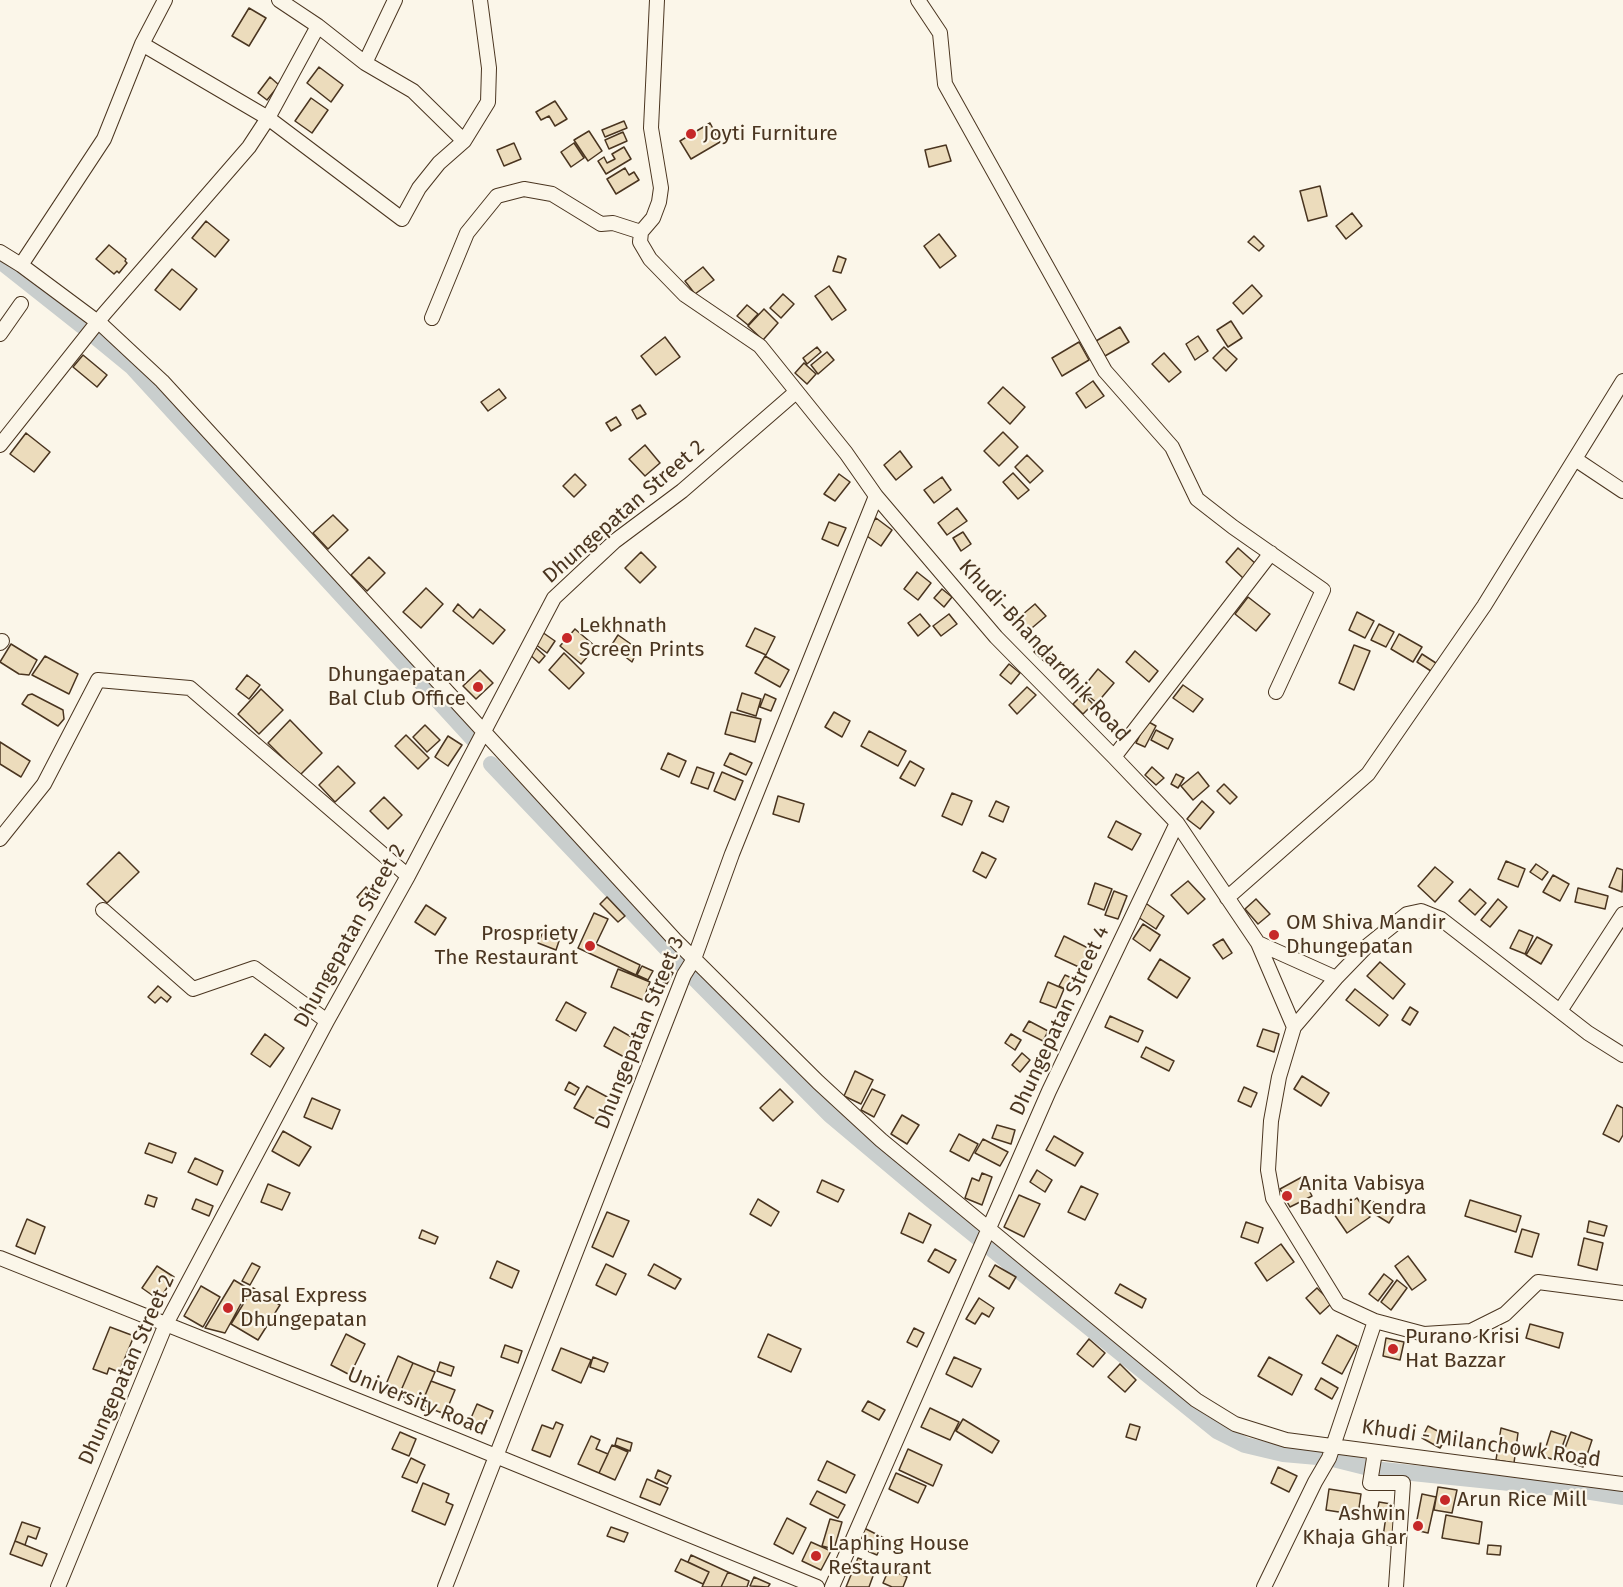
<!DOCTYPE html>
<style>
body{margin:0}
canvas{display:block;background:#fbf6e9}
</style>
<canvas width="1623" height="1587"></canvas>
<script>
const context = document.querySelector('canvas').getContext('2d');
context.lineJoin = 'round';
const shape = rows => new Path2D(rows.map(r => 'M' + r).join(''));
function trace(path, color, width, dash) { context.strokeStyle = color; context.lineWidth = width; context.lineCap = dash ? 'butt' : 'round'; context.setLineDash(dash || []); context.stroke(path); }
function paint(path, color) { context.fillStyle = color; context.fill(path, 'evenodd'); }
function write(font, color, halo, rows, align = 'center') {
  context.font = font + ' "Fira Sans",sans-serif'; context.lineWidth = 4.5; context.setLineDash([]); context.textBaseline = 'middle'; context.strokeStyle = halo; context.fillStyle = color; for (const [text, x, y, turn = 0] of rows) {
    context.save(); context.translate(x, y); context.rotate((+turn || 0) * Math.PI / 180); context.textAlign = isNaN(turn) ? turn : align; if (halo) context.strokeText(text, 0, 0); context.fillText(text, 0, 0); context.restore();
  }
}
const canal = shape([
 [0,261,82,326],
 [93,335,132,367,473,739],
 [491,764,682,965],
 [692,976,830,1115,930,1199,1217,1431,1245,1445,1283,1454,1329,1458,1373,1469,1578,1490,1623,1497]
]);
const building = shape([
 [249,8,266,18,249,46,232,36,249,8],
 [319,67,343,85,331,102,307,83,319,67],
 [270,77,279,85,267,100,258,93,270,77],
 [311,98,328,110,312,133,295,121,311,98],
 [555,101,567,119,555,126,549,116,541,120,536,112,555,101],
 [624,121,627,128,605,137,602,130,624,121],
 [710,123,720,142,691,159,680,141,710,123],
 [589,131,602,151,588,161,574,140,589,131],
 [623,132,627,141,609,149,605,140,623,132],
 [514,143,521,159,504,166,497,150,514,143],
 [574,143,584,158,571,167,561,152,574,143],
 [946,145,951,161,929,167,925,150,946,145],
 [624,147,631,159,606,174,598,161,604,157,607,163,615,159,612,154,624,147],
 [625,168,629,175,634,172,639,180,616,194,607,179,625,168],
 [1320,186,1327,216,1308,221,1300,191,1320,186],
 [1352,213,1362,226,1346,239,1336,226,1352,213],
 [206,221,229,240,215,257,192,238,206,221],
 [939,234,956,256,940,268,924,246,939,234],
 [1254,236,1264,246,1259,251,1248,242,1254,236],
 [109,245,126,259,125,261,127,263,119,273,117,271,114,274,96,259,109,245],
 [838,256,846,259,841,273,833,271,838,256],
 [703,267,714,280,695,294,685,281,703,267],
 [172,269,197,289,180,310,155,290,172,269],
 [1252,285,1262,296,1243,314,1233,303,1252,285],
 [829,286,846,310,832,320,815,296,829,286],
 [783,294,794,304,781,318,770,308,783,294],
 [747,305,758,314,748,325,737,316,747,305],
 [764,309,778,323,763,340,748,326,764,309],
 [1231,321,1242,338,1228,347,1217,330,1231,321],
 [1120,327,1129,342,1105,356,1096,341,1120,327],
 [1198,336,1208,351,1195,360,1186,344,1198,336],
 [665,337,680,357,656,375,641,356,665,337],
 [1079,342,1089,360,1062,376,1052,358,1079,342],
 [817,347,821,352,807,364,803,358,817,347],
 [1224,347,1237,359,1226,371,1213,358,1224,347],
 [827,352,834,360,818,374,811,365,827,352],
 [1164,353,1181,372,1169,382,1152,364,1164,353],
 [83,355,107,375,97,387,73,367,83,355],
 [804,363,816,374,807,384,795,373,804,363],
 [1093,381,1104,396,1086,408,1076,393,1093,381],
 [1003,387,1025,407,1010,424,988,403,1003,387],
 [499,389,506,398,488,411,481,402,499,389],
 [640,405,646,414,637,419,632,410,640,405],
 [616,417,621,425,611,431,606,423,616,417],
 [1003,432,1018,447,999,466,984,451,1003,432],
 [26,433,50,452,34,472,10,454,26,433],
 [645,445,660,463,645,476,629,459,645,445],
 [900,451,912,467,896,480,884,465,900,451],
 [1027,455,1043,471,1030,483,1015,467,1027,455],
 [1013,473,1029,490,1018,499,1003,482,1013,473],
 [575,474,586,485,574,497,563,486,575,474],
 [839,474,850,482,835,501,824,494,839,474],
 [942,477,951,490,934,503,924,490,942,477],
 [957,508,967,521,947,535,938,523,957,508],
 [333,515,348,530,328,549,313,533,333,515],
 [876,518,892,530,881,546,864,534,876,518],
 [829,522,846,528,838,546,822,539,829,522],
 [963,532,971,544,961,551,953,538,963,532],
 [1238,548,1256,564,1243,578,1226,562,1238,548],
 [641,552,656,567,640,583,625,568,641,552],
 [369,557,385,573,367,591,351,575,369,557],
 [917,572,931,583,918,600,904,589,917,572],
 [426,588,443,604,421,628,403,612,426,588],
 [942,589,952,597,944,607,934,598,942,589],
 [1248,597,1270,614,1256,631,1235,614,1248,597],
 [458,604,473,618,480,609,505,630,493,644,453,611,458,604],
 [1035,604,1046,616,1026,633,1016,620,1035,604],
 [1357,612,1374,621,1365,638,1349,630,1357,612],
 [920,614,930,626,918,636,908,623,920,614],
 [949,614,957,624,941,636,933,626,949,614],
 [1379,624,1394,632,1386,647,1371,640,1379,624],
 [755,628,775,637,766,655,746,646,755,628],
 [575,629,596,647,581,664,560,646,575,629],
 [542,632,555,641,547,653,535,644,542,632],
 [1399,634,1422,647,1413,662,1391,649,1399,634],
 [618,635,638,649,632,662,611,646,618,635],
 [11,644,37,660,29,675,19,674,0,662,11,644],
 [1040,645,1052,656,1046,663,1034,652,1040,645],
 [1354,645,1370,651,1354,690,1339,683,1354,645],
 [534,646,545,656,539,663,528,653,534,646],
 [1135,651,1158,671,1149,682,1126,662,1135,651],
 [564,653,584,673,569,689,549,670,564,653],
 [1422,654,1439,665,1434,673,1417,662,1422,654],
 [45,656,78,674,69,694,32,675,45,656],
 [765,656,789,670,780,687,755,673,765,656],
 [1009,664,1020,673,1011,684,1000,675,1009,664],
 [1098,669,1114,683,1097,703,1081,690,1098,669],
 [480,670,493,683,476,699,463,686,480,670],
 [247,675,260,685,249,699,236,689,247,675],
 [1183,685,1203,699,1193,712,1173,698,1183,685],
 [1027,687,1036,695,1017,714,1009,705,1027,687],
 [261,689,283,710,259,734,238,714,261,689],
 [742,693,761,699,756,716,737,710,742,693],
 [32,694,63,710,64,719,58,726,22,704,28,695,32,694],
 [765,694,776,699,771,711,760,707,765,694],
 [1083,694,1093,704,1083,714,1073,704,1083,694],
 [731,712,761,719,755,742,725,734,731,712],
 [834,712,850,721,842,737,825,727,834,712],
 [290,720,322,753,300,775,268,743,290,720],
 [1147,721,1156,726,1145,747,1136,743,1147,721],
 [425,725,440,740,427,752,413,737,425,725],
 [1156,730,1173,739,1168,749,1151,740,1156,730],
 [869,731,906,751,898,766,861,746,869,731],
 [406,735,429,758,418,769,395,746,406,735],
 [448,736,462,745,448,766,435,757,448,736],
 [0,742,30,761,21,777,0,764,0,742],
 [668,753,686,761,679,777,661,769,668,753],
 [730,753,752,763,746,775,724,765,730,753],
 [910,761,924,769,915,786,900,778,910,761],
 [338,766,355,783,335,802,319,785,338,766],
 [697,767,714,773,708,789,691,783,697,767],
 [1152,767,1164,778,1156,785,1145,775,1152,767],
 [722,772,743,781,735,800,714,791,722,772],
 [1198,772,1209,786,1193,800,1181,786,1198,772],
 [1176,774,1184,778,1178,788,1171,784,1176,774],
 [1224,784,1237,797,1230,804,1217,791,1224,784],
 [952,793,972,801,962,825,942,816,952,793],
 [778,796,804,804,799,822,773,814,778,796],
 [384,797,402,815,388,829,370,811,384,797],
 [996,801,1009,807,1003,822,989,816,996,801],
 [1202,801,1214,812,1200,829,1187,819,1202,801],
 [1116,821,1141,834,1132,850,1108,837,1116,821],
 [119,852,139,872,107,903,87,884,119,852],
 [982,852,996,859,986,878,973,871,982,852],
 [1506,861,1525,869,1518,887,1498,879,1506,861],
 [1536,864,1548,872,1542,880,1530,872,1536,864],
 [1435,867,1453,882,1435,902,1418,886,1435,867],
 [1617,868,1623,870,1622,892,1609,887,1617,868],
 [1553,875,1569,884,1560,901,1543,892,1553,875],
 [1188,881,1205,899,1188,914,1171,895,1188,881],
 [1095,883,1112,889,1104,910,1088,904,1095,883],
 [366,887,375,896,365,905,357,897,366,887],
 [1578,888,1608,896,1605,909,1575,902,1578,888],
 [1470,889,1486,903,1475,915,1459,901,1470,889],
 [1114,891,1127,896,1118,919,1105,915,1114,891],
 [607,897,625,916,618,922,600,904,607,897],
 [1256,899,1270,914,1258,924,1245,909,1256,899],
 [1498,899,1507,907,1490,927,1481,920,1498,899],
 [1144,902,1164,916,1156,929,1135,915,1144,902],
 [426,905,446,918,435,935,415,922,426,905],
 [594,913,608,919,596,944,640,965,636,975,578,948,594,913],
 [1143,924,1160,935,1150,951,1133,939,1143,924],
 [1519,930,1533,936,1525,954,1510,948,1519,930],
 [543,932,560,938,556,950,538,943,543,932],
 [1064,936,1090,949,1081,968,1055,956,1064,936],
 [1537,937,1552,945,1541,964,1526,955,1537,937],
 [1223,939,1232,953,1223,959,1213,945,1223,939],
 [1160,959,1190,978,1177,998,1148,979,1160,959],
 [1380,962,1405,984,1393,999,1367,976,1380,962],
 [642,966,653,971,648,980,637,975,642,966],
 [618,969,650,982,643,1000,611,987,618,969],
 [666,969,673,973,667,984,660,980,666,969],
 [1065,975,1076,980,1070,992,1059,986,1065,975],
 [1048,982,1064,989,1056,1008,1040,1002,1048,982],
 [158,986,171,997,167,1002,161,997,155,1003,148,997,158,986],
 [1355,989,1388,1015,1379,1026,1346,1000,1355,989],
 [566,1002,586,1013,576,1031,556,1020,566,1002],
 [1410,1007,1418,1012,1410,1025,1402,1020,1410,1007],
 [1110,1016,1143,1031,1138,1042,1105,1027,1110,1016],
 [1029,1021,1048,1031,1043,1041,1023,1031,1029,1021],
 [614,1027,635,1039,626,1058,604,1046,614,1027],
 [1263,1029,1279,1034,1274,1052,1257,1046,1263,1029],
 [265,1034,284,1048,270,1067,251,1054,265,1034],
 [1011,1034,1021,1040,1015,1050,1005,1043,1011,1034],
 [1146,1047,1174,1061,1169,1071,1141,1057,1146,1047],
 [1022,1053,1030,1060,1020,1072,1012,1065,1022,1053],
 [855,1071,873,1080,861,1104,844,1096,855,1071],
 [1302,1076,1329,1093,1321,1106,1294,1089,1302,1076],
 [569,1082,579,1088,575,1095,565,1090,569,1082],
 [587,1086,611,1099,599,1121,574,1108,587,1086],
 [1244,1087,1257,1093,1251,1107,1238,1101,1244,1087],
 [780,1089,793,1102,773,1121,760,1108,780,1089],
 [872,1089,885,1095,874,1117,861,1110,872,1089],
 [312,1098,340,1110,332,1129,304,1117,312,1098],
 [1617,1105,1623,1108,1623,1135,1619,1142,1603,1134,1617,1105],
 [902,1115,919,1125,907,1144,891,1134,902,1115],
 [997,1125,1015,1130,1011,1144,992,1138,997,1125],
 [283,1131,311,1147,299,1166,272,1151,283,1131],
 [959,1134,978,1144,969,1161,950,1151,959,1134],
 [1054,1136,1083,1153,1075,1166,1046,1150,1054,1136],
 [983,1139,1008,1152,1000,1166,975,1153,983,1139],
 [149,1143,176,1153,172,1163,145,1153,149,1143],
 [195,1158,223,1171,217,1185,188,1172,195,1158],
 [1037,1170,1052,1180,1045,1192,1030,1182,1037,1170],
 [982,1173,992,1177,982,1205,965,1198,972,1178,979,1181,982,1173],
 [1302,1177,1312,1196,1290,1207,1280,1189,1302,1177],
 [822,1180,844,1190,838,1202,817,1192,822,1180],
 [268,1184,290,1193,282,1210,261,1202,268,1184],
 [1081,1186,1098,1194,1085,1220,1068,1212,1081,1186],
 [148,1195,157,1198,154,1207,145,1204,148,1195],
 [1019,1195,1040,1204,1024,1237,1004,1227,1019,1195],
 [1357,1198,1370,1217,1347,1233,1334,1214,1357,1198],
 [196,1199,213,1206,209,1216,192,1209,196,1199],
 [758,1199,779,1212,771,1226,750,1214,758,1199],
 [1370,1200,1394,1215,1389,1223,1365,1208,1370,1200],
 [1470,1200,1521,1216,1516,1232,1465,1216,1470,1200],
 [607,1212,629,1221,613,1257,592,1247,607,1212],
 [909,1213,931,1225,923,1243,901,1233,909,1213],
 [27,1219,45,1227,35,1254,16,1246,27,1219],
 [1589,1221,1607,1226,1604,1236,1587,1232,1589,1221],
 [1246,1222,1263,1228,1258,1243,1241,1237,1246,1222],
 [1522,1229,1539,1234,1532,1257,1515,1252,1522,1229],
 [422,1230,438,1237,435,1244,419,1238,422,1230],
 [1584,1238,1603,1243,1597,1270,1578,1265,1584,1238],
 [1281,1244,1294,1262,1267,1281,1255,1263,1281,1244],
 [935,1249,956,1260,949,1273,928,1261,935,1249],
 [1408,1256,1426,1280,1412,1290,1395,1266,1408,1256],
 [497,1261,519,1271,512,1288,490,1278,497,1261],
 [252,1263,260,1267,250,1285,242,1281,252,1263],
 [606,1264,626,1274,616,1295,596,1285,606,1264],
 [654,1264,681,1279,675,1289,648,1275,654,1264],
 [995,1265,1016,1277,1009,1289,989,1276,995,1265],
 [157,1266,174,1277,159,1300,142,1288,157,1266],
 [1384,1274,1393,1281,1378,1301,1369,1294,1384,1274],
 [234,1280,249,1289,225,1333,205,1328,234,1280],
 [1397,1280,1407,1288,1391,1310,1381,1302,1397,1280],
 [1120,1284,1146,1299,1142,1308,1115,1293,1120,1284],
 [201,1286,220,1297,203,1327,184,1316,201,1286],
 [253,1288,280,1305,258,1340,231,1324,253,1288],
 [1317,1288,1332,1303,1320,1314,1306,1298,1317,1288],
 [979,1298,994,1308,989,1317,982,1313,975,1324,966,1319,979,1298],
 [1530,1324,1563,1333,1559,1348,1526,1338,1530,1324],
 [110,1327,134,1336,119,1372,109,1368,107,1374,93,1369,110,1327],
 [914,1328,924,1333,917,1347,907,1342,914,1328],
 [346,1334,365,1344,350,1375,331,1365,346,1334],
 [768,1334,801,1349,791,1372,758,1357,768,1334],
 [1337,1335,1357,1346,1342,1374,1322,1363,1337,1335],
 [1386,1338,1404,1342,1400,1360,1383,1356,1386,1338],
 [1089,1339,1105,1353,1093,1367,1077,1354,1089,1339],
 [505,1345,522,1351,518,1363,501,1357,505,1345],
 [561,1348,591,1360,581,1383,552,1370,561,1348],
 [398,1356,413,1363,399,1395,384,1389,398,1356],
 [593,1357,608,1363,604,1372,590,1367,593,1357],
 [954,1357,981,1369,972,1387,946,1374,954,1357],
 [1269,1357,1302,1375,1292,1395,1258,1376,1269,1357],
 [440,1362,454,1367,451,1376,437,1371,440,1362],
 [413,1363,435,1372,421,1405,399,1395,413,1363],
 [1120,1364,1136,1380,1125,1392,1108,1377,1120,1364],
 [1321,1378,1338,1388,1332,1399,1315,1389,1321,1378],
 [431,1381,455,1390,445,1414,421,1405,431,1381],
 [868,1401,885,1410,879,1420,862,1411,868,1401],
 [477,1404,493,1411,484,1432,468,1425,477,1404],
 [930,1408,959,1422,950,1440,921,1427,930,1408],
 [963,1419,999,1441,992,1453,956,1431,963,1419],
 [556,1422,563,1425,550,1457,532,1450,542,1425,553,1429,556,1422],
 [1130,1424,1140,1427,1136,1440,1126,1437,1130,1424],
 [1428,1426,1447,1436,1440,1448,1422,1438,1428,1426],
 [1501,1428,1518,1433,1514,1463,1496,1460,1501,1428],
 [1551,1431,1566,1436,1557,1461,1543,1456,1551,1431],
 [400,1432,416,1439,409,1456,392,1449,400,1432],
 [1571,1432,1592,1440,1583,1467,1561,1459,1571,1432],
 [591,1436,600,1440,596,1449,608,1454,599,1473,578,1464,591,1436],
 [617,1438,632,1443,630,1451,615,1445,617,1438],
 [612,1445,628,1452,615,1480,599,1473,612,1445],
 [908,1449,942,1465,933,1486,899,1470,908,1449],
 [411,1458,425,1465,417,1483,402,1477,411,1458],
 [827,1461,855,1475,846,1493,818,1480,827,1461],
 [1278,1467,1297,1476,1289,1492,1271,1483,1278,1467],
 [658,1470,671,1476,667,1484,655,1478,658,1470],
 [896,1473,926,1486,918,1503,889,1489,896,1473],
 [647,1479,668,1488,660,1505,640,1497,647,1479],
 [423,1483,449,1494,446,1502,453,1505,445,1525,412,1511,423,1483],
 [1438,1487,1457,1490,1452,1513,1434,1510,1438,1487],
 [1329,1489,1361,1494,1358,1515,1326,1510,1329,1489],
 [817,1491,845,1505,838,1518,810,1504,817,1491],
 [1422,1494,1436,1497,1428,1533,1415,1530,1422,1494],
 [1379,1502,1397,1505,1392,1546,1382,1544,1386,1516,1377,1514,1379,1502],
 [1446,1515,1482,1522,1479,1544,1442,1538,1446,1515],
 [787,1518,806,1528,793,1554,774,1544,787,1518],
 [830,1519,842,1522,834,1549,822,1546,830,1519],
 [22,1522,40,1528,36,1539,28,1536,25,1545,15,1541,22,1522],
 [611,1527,628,1533,624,1542,607,1536,611,1527],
 [864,1528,884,1538,877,1555,858,1547,864,1528],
 [15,1541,47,1554,42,1566,10,1554,15,1541],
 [811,1542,831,1551,821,1570,802,1561,811,1542],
 [1488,1545,1501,1546,1500,1555,1487,1554,1488,1545],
 [691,1555,728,1572,721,1587,702,1587,709,1572,688,1562,691,1555],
 [858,1558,877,1565,869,1587,846,1587,858,1558],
 [681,1559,709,1572,703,1584,675,1571,681,1559],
 [889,1569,907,1577,903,1587,892,1587,883,1583,889,1569],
 [728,1572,749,1581,747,1587,721,1587,728,1572],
 [754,1577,770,1584,768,1587,750,1586,754,1577]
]);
const street = shape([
 [279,0,318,26,365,63,413,91,464,141],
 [657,0,651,128,661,188,659,202,653,218,641,232,640,242,650,259,685,295,760,346,846,453,876,496,996,637,1114,757,1177,823,1258,943,1294,1027,1279,1077,1271,1121,1268,1170,1273,1198,1338,1304,1375,1321,1424,1334,1471,1331,1505,1314,1538,1282,1623,1293],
 [918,0,940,33,945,84,1105,371,1172,447,1197,499,1233,527,1323,590,1276,692],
 [142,44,268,118,402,219,419,188,439,163,464,141,488,102,489,68,480,0],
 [365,63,395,0],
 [0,252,21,265,103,326,162,381,675,940,818,1082,881,1140,1196,1400,1235,1424,1286,1440,1623,1484],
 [21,265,104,139,142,44,165,0],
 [432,318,467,233,497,196,524,189,552,194,601,224,613,223,641,232],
 [0,334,21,304],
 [0,445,104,314,249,147,268,118,318,26],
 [1575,459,1623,491],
 [0,643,2,641],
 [1114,757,1271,553],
 [0,839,44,784,98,680,190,688,408,876],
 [1227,898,1368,774,1484,606,1623,381],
 [103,910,193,989,254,968,327,1021],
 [1258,943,1336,978],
 [1560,1011,1623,914],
 [1294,1027,1336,978,1366,947,1407,914,1421,911,1441,919,1588,1033,1623,1055],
 [0,1258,454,1439,817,1587],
 [1375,1452,1370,1483,1403,1483,1396,1587],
 [58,1587,166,1324,327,1021,408,876,554,598,615,541,682,491,796,392],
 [445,1587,684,975,694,959,732,854,876,496],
 [832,1587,1049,1091,1177,823],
 [1264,1587,1315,1482,1329,1458,1375,1321]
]);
const markers = [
 [691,134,6,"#c62828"],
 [567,638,6,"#c62828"],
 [478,687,6,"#c62828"],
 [1274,935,6,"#c62828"],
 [590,946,6,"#c62828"],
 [1287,1196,6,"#c62828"],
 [228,1308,6,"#c62828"],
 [1393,1349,6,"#c62828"],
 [1445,1500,6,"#c62828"],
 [1418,1526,6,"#c62828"],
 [816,1556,6,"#c62828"]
];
const poiNames = [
 ["Joyti Furniture",703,134],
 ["Lekhnath",579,626],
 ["Screen Prints",579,650],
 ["Dhungaepatan",466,675,"right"],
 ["Bal Club Office",466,699,"right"],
 ["OM Shiva Mandir",1286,923],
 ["Dhungepatan",1286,947],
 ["Prospriety",578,934,"right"],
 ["The Restaurant",578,958,"right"],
 ["Anita Vabisya",1299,1184],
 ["Badhi Kendra",1299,1208],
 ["Pasal Express",240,1296],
 ["Dhungepatan",240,1320],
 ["Purano Krisi",1405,1337],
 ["Hat Bazzar",1405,1361],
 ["Arun Rice Mill",1457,1500],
 ["Ashwin",1406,1514,"right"],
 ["Khaja Ghar",1406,1538,"right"],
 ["Laphing House",828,1544],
 ["Restaurant",828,1568]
];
const streetNames = [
 ["Dhungepatan Street 2",624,512,-41],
 ["Khudi-Bhandardhik Road",1044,651,47],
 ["Dhungepatan Street 2",350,936,-61],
 ["Dhungepatan Street 4",1060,1021,-65],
 ["Dhungepatan Street 3",640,1033,-68],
 ["Dhungepatan Street 2",127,1370,-66],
 ["University Road",417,1402,22],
 ["Khudi - Milanchowk Road",1481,1444,8]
];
trace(canal, '#c9cecd', 16);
paint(building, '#ecdcbc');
trace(building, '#4a3520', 1.5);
trace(street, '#4a3520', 16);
trace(street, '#fbf6e9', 14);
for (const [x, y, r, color] of markers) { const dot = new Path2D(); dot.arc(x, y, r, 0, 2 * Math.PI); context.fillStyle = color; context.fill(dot); trace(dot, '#fbf6e9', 2); }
write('21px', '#4a3520', '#fbf6e9', poiNames, 'left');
write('21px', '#4a3520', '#fbf6e9', streetNames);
</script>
